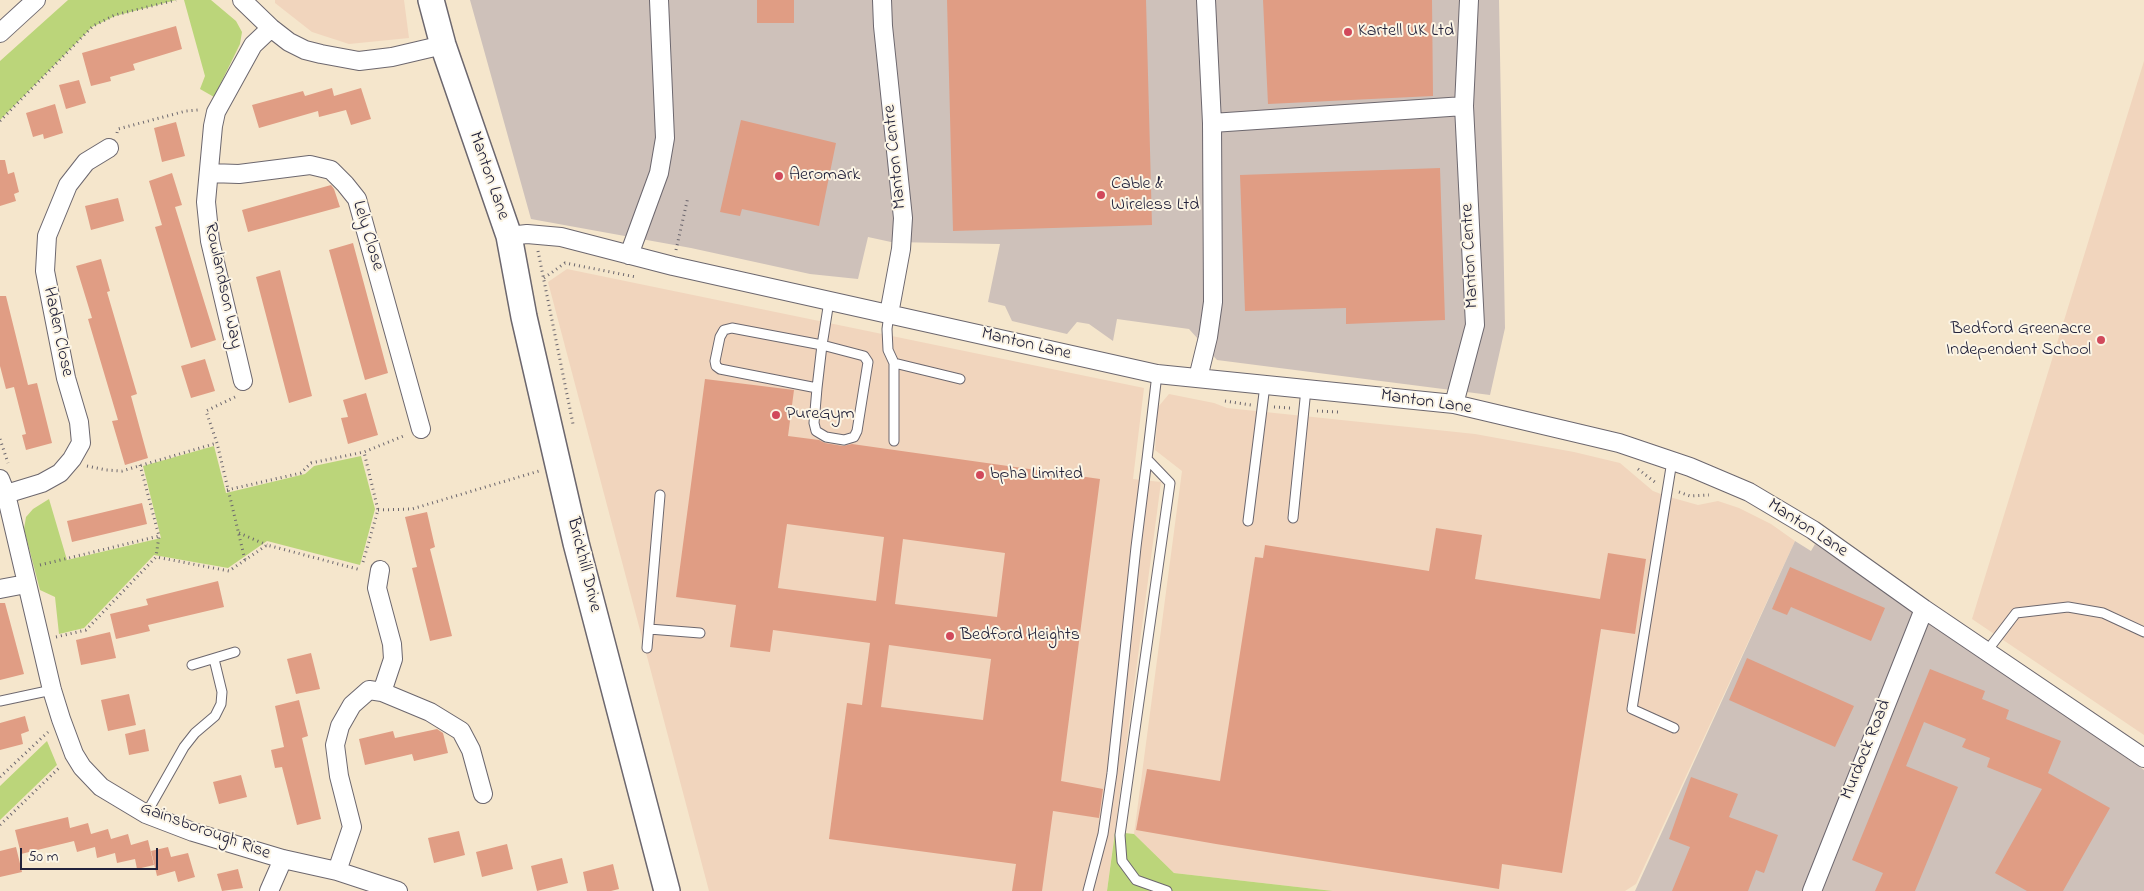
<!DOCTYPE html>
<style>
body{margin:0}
#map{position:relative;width:2144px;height:891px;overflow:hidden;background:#f5e6cc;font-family:"Indie Flower",sans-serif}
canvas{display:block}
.scale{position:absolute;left:20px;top:848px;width:138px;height:22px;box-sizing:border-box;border:2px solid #22223b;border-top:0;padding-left:6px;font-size:15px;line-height:18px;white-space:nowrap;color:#22223b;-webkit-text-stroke:4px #fcf5e5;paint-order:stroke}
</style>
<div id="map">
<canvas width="2144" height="891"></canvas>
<div class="scale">50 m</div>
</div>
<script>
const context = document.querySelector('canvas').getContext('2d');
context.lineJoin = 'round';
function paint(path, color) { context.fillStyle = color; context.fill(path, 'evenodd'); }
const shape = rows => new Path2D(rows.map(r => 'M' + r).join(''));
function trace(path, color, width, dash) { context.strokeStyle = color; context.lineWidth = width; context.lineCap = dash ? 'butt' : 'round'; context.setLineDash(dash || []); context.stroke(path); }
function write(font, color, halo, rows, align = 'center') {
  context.font = font + ' "Indie Flower",sans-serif'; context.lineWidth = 4; context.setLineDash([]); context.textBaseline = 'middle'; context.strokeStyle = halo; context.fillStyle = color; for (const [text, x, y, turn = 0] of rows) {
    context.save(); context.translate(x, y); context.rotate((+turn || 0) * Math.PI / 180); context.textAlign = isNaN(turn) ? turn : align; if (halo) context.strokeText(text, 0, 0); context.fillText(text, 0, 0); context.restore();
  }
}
const built = shape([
 [275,0,404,0,409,38,349,44,312,32,275,3],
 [2144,61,2144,735,1972,619],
 [567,269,1144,388,1133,479,1161,482,1107,891,709,891,548,282],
 [1169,394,1214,403,1227,408,1475,434,1574,452,1620,463,1653,491,1666,496,1698,505,1718,501,1739,508,1771,524,1795,541,1636,884,1625,891,1333,891,1174,873,1134,834,1182,471,1155,450,1158,407]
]);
const industrial = shape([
 [470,0,1499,0,1505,328,1490,395,1217,360,1189,329,1117,319,1113,341,1089,324,1077,322,1067,334,1012,321,1005,306,988,302,1000,244,891,242,868,237,858,279,810,274,691,248,531,219],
 [1795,541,1811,551,1815,544,2144,770,2144,891,1635,891]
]);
const green = shape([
 [68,0,176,0,115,16,92,27,0,120,0,61],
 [184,0,211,0,236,21,242,32,240,44,214,97,200,89,205,76],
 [214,446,226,493,305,474,314,466,361,456,375,509,360,565,267,541,228,568,154,555,84,628,59,634,55,597,40,590,24,529,26,517,33,509,49,499,67,560,161,538,143,466],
 [47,741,57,765,0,820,0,786],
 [1115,832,1134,834,1174,873,1333,891,1107,891]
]);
const building = shape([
 [757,0,794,0,794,23,757,23],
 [947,0,1146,0,1152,225,953,231],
 [1263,0,1432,0,1433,96,1268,104],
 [176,26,182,49,133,64,135,70,110,77,111,81,91,86,82,53],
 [79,80,86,103,66,109,59,85],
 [332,88,334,96,361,88,371,119,351,125,346,110,319,117,318,111,259,128,252,105,303,91,305,96],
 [55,104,63,133,44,139,43,134,33,137,26,113],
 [741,120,836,143,819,226,742,209,740,216,720,212],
 [176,122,185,156,162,162,154,128],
 [0,160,5,160,8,174,14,172,19,192,14,194,16,201,0,206],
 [1440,168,1445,320,1346,324,1346,308,1245,311,1240,175],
 [172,173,182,205,175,207,216,340,191,348,155,227,162,225,149,181],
 [331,185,334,189,340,207,248,232,242,210],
 [118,198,124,221,91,230,85,206],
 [353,243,388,373,365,380,329,250],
 [101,259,110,291,107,292,137,394,131,396,148,458,125,465,112,421,118,420,88,319,92,318,76,266],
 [280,270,312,396,289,403,256,277],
 [0,296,6,296,28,385,37,383,52,443,26,450,22,435,26,434,14,387,6,389,0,366],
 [205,359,215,391,191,398,181,366],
 [705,379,794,390,788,436,819,440,825,443,843,446,852,444,1100,479,1061,781,1103,789,1099,818,1053,811,1042,891,1012,891,1016,864,829,839,847,703,862,705,870,643,773,630,770,652,730,647,736,605,676,597],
 [787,524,884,537,876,601,778,588],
 [903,539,1005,553,997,617,895,604],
 [889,645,991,659,983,720,881,707],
 [366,393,378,435,348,444,341,418,348,417,343,400],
 [142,503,147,524,72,542,67,521],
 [427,512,435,547,430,549,452,636,430,641,412,568,417,567,405,517],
 [1436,528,1482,535,1475,579,1600,599,1608,553,1646,559,1635,634,1601,629,1562,873,1502,864,1499,889,1216,844,1136,830,1147,769,1220,781,1255,557,1263,558,1265,545,1429,571],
 [1790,567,1885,608,1871,641,1791,607,1787,615,1772,609],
 [218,581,224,607,148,625,150,631,116,639,110,614,148,605,146,599],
 [0,603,5,603,24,674,0,680],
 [110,632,116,658,81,665,76,640],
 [311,653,320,689,296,694,287,659],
 [1747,658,1854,706,1835,747,1729,700],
 [1930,669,1985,691,1982,699,2009,710,2006,719,2061,741,2048,773,2110,808,2063,891,2027,891,1995,873,2042,789,1987,767,1990,758,1962,747,1966,739,1924,722,1906,766,1958,787,1915,891,1875,891,1883,873,1852,860],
 [129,694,136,725,108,731,101,700],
 [299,700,308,736,302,738,321,819,297,825,282,767,275,768,271,750,284,747,275,706],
 [25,716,29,731,21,734,23,744,0,750,0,723],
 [145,729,149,751,129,755,125,734],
 [437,729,443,733,448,753,414,761,412,754,365,765,359,739,393,731,395,738],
 [241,775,247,797,219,804,213,782],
 [1691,777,1738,794,1729,817,1778,835,1764,873,1756,870,1748,891,1672,891,1690,847,1669,839],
 [68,817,70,828,88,823,91,834,108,829,111,839,128,834,131,845,148,840,154,865,137,869,135,859,117,863,115,853,97,858,95,847,77,852,74,841,21,854,15,830],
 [459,831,465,855,434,863,428,838],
 [507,844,513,869,482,877,476,852],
 [16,847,22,872,0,877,0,851],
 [168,847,171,857,188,853,195,877,178,882,175,871,157,876,151,851],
 [562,858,568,883,537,891,531,866],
 [613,864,619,889,611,891,587,891,583,872],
 [238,869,243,888,222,891,217,874]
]);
const path = shape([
 [0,121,93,26,115,15,176,0],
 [117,133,118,129,186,111,198,110],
 [676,250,688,197],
 [538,251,573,424],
 [544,278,565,263,636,277],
 [235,397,206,411,217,443,245,560],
 [1225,401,1251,405],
 [1274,407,1291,408],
 [1317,411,1338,412],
 [0,439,8,463],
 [140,465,159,536,156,557],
 [87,466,106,470,122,471,217,443],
 [1638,469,1656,483],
 [227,490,301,473,311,463,364,452,406,435],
 [1679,492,1690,496,1709,495],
 [378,510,412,509,539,471],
 [239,533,267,545],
 [363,562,378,510,364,452],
 [40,565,159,536],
 [56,637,86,630,156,557,229,571,267,545,361,570],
 [0,777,48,732],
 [0,825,61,766]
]);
const lane = shape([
 [889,314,887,329,888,350,894,363,960,379],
 [1157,374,1147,459,1170,483,1120,835,1122,861,1136,880,1167,891],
 [817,388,720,369,716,366,715,361,720,337,724,330,732,328,822,345,864,356,868,362,857,431,854,437,844,440,826,437,816,431,814,423,817,388,822,345,824,333,829,301],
 [894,441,894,363],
 [1672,461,1632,709,1674,728],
 [1293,518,1306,389],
 [1248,521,1265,385],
 [649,629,700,633],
 [647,648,660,495],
 [1987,651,2016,613,2068,607,2103,613,2144,632],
 [192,665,235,652],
 [0,701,52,690],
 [146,814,184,747,195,733,215,716,221,704,222,692,214,659],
 [1088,891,1103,834,1112,773,1136,547,1147,459]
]);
const street = shape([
 [242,0,271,28,289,42,305,50,321,54,359,61,392,57,443,45],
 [882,0,883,26,903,218,901,249,889,314],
 [0,33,36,0],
 [1212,123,1464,106],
 [209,173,239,174,310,165,331,170,345,184,357,199,421,429],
 [509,236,527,234,561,237,673,266,1157,374,1454,404,1619,443,1690,467,1749,492,1813,530,1924,609,2144,758],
 [629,255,659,173,665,138,659,0],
 [1198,378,1208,337,1213,302,1212,123,1206,0],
 [243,381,210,241,206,202,213,126,216,112,253,45,271,28],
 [1454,404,1475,325,1464,106,1469,0],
 [0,479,6,494,52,690,61,719,74,754,82,767,101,787,146,814,193,832,283,859,337,871,398,891],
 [6,494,42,483,60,473,72,459,81,443,79,422,66,378,45,271,47,236,68,185,86,162,109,148],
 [380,570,377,588,392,644,393,659,382,692],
 [0,589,26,584],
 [337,871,352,827,339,776,335,745,340,726,352,705,369,690,382,692,430,712,461,731,471,750,483,794],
 [269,891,283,859],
 [1812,891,1924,609]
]);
const secondary = shape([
 [431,0,443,45,509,236,524,317,576,543,667,891]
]);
const markers = [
 [1348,32,5,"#d1495b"],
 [779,176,5,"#d1495b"],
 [1101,195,5,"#d1495b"],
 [2101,340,5,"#d1495b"],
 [776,415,5,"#d1495b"],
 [980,475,5,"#d1495b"],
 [950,636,5,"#d1495b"]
];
const poiNames = [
 ["Kartell UK Ltd",1358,32],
 ["Aeromark",789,176],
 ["Cable &",1111,185],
 ["Wireless Ltd",1111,206],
 ["Bedford Greenacre",2091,330,"right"],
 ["Independent School",2091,351,"right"],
 ["PureGym",786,415],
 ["bpha Limited",990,475],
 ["Bedford Heights",960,636]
];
const streetNames = [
 ["Manton Centre",896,157,-96],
 ["Manton Lane",488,176,71],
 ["Lely Close",367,236,73],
 ["Manton Centre",1471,256,-93],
 ["Rowlandson Way",222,286,78],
 ["Haden Close",57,332,78],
 ["Manton Lane",1026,345,13],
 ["Manton Lane",1426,403,8],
 ["Manton Lane",1807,529,33],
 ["Brickhill Drive",583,565,76],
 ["Murdock Road",1867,750,-68],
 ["Gainsborough Rise",205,832,20]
];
paint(built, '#f1d5bd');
paint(industrial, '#cec1ba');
paint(green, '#bbd57a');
paint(building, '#e09d84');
trace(lane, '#6c676e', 11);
trace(street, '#6c676e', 20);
trace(secondary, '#6c676e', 28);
trace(path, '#6c676e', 3, [1, 4]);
trace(lane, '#fff', 9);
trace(street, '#fff', 18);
trace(secondary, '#fff', 25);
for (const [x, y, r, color] of markers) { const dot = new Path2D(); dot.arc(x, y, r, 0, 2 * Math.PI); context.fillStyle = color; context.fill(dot); trace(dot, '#fcf5e5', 2); }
write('18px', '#22223b', '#fcf5e5', poiNames, 'left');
write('18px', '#22223b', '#fcf5e5', streetNames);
</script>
